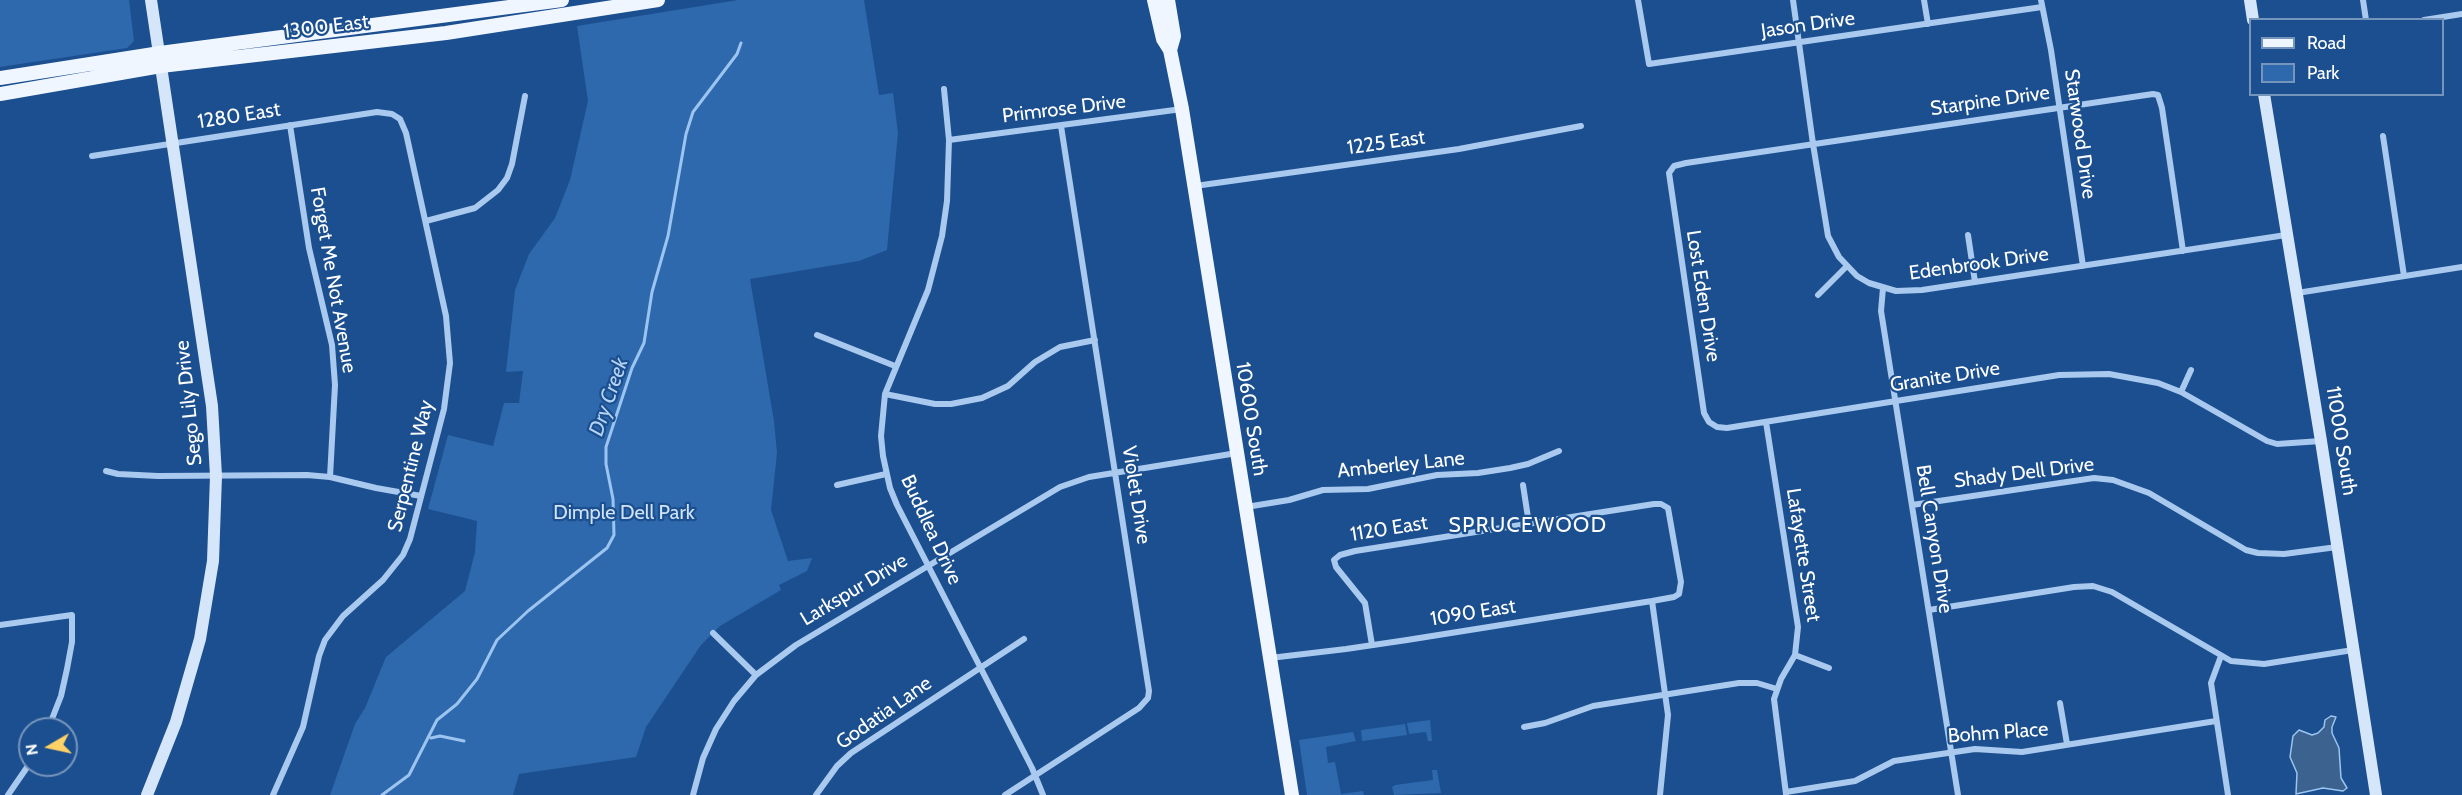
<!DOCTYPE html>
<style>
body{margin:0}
#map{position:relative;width:2462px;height:795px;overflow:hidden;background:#1b4f8f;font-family:Cabin,sans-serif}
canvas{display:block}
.legend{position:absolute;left:2249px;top:18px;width:195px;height:78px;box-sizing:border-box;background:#1b4f8f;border:2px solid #7695bc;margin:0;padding:8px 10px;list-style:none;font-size:18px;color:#fff}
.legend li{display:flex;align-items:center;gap:12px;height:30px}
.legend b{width:30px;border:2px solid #7695bc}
.north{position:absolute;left:18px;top:717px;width:60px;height:60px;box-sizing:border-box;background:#1b4f8f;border:2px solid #7695bc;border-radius:50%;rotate:261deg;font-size:16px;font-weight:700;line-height:24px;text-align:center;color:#fff}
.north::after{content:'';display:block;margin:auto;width:21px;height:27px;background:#ffd166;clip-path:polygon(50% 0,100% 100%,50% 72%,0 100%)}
</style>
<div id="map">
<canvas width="2462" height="795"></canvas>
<ul class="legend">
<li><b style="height:8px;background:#f0f6ff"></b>Road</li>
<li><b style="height:16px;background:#2e69ad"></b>Park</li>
</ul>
<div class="north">N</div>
</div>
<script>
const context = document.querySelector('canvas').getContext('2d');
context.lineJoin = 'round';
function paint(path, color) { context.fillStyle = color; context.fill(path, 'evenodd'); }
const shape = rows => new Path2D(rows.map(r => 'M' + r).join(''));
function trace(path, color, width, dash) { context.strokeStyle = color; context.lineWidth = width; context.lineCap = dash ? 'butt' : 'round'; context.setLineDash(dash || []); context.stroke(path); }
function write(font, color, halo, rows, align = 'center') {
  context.font = font + ' Cabin,sans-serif'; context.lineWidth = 4.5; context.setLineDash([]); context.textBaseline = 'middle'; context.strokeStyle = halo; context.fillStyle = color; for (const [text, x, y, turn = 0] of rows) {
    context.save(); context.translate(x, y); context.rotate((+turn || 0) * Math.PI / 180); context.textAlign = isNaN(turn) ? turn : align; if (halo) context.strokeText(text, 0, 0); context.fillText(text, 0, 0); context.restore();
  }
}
const green = shape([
 [0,0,129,0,134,41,127,48,0,67],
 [738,0,864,0,879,95,893,93,898,133,887,250,859,261,750,279,774,421,777,453,771,510,788,561,812,558,807,571,779,585,781,590,720,626,701,645,646,727,636,757,519,774,513,795,330,795,355,724,365,708,386,657,465,591,475,552,477,521,428,509,448,435,493,446,504,403,519,403,523,371,506,372,515,290,529,254,555,218,570,180,588,101,577,26],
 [1430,720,1432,741,1428,741,1426,732,1409,734,1407,723],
 [1405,724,1407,735,1362,741,1361,730],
 [1353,732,1356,741,1326,747,1328,763,1335,762,1341,794,1363,791,1364,795,1307,795,1299,740],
 [1432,770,1437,770,1441,793,1394,795,1392,787,1395,785,1433,780]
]);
const water = shape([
 [2331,716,2336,717,2332,727,2332,733,2339,748,2341,778,2347,788,2343,791,2323,788,2296,794,2297,773,2290,757,2293,736,2299,730,2312,735,2318,733,2324,727,2325,720,2331,716]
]);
const stream = shape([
 [431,738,440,736,464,741],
 [382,795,409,775,437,720,457,704,477,679,497,640,528,611,607,548,614,535,613,499,606,464,606,447,632,368,644,343,652,292,668,236,686,134,693,112,737,54,741,43]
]);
const street = shape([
 [1638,0,1649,64,2042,7],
 [1793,0,1813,144,1828,236,1839,257,1857,276,1869,283,1896,291,1922,290,2286,235],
 [1924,0,1928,24],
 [2041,0,2051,50,2083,266],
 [2363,0,2366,20],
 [2424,20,2462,14],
 [944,89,949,140,947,201,942,236,928,290,885,394,881,436,883,456,890,488,897,505,1032,768,1043,795],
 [290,125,309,248,332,345,335,385,330,477],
 [2383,136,2404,276],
 [949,140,1182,109],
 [92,156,377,112,392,114,400,119,406,133,446,316,450,363,444,409,410,539,403,555,383,580,343,616,325,640,319,656,303,727,273,795],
 [1195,186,1459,149,1581,126],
 [426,221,475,208,498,190,507,178,512,164,525,96],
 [1968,235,1975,282],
 [2183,251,2162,108,2158,95,2153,94,1686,163,1674,166,1669,173,1704,413,1709,422,1717,427,1727,428,2059,375,2109,374,2158,383,2181,392,2267,441,2277,444,2321,441],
 [1883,288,1881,311,1958,795],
 [2297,293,2462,267],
 [1818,295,1847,266],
 [817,335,895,366],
 [2181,392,2191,370],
 [885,394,935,404,951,404,982,398,1008,386,1035,362,1060,347,1095,340],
 [1766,422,1798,627,1795,655,1781,679,1774,699,1786,794],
 [106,471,118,474,158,476,307,475,330,477,376,488,421,496],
 [837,485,886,474],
 [1523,485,1529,524],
 [1912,505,2094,478,2113,480,2149,493,2246,550,2258,553,2284,554,2337,547],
 [1246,507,1289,500,1323,490,1368,489,1437,475,1478,473,1510,468,1528,464,1559,451],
 [1652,601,1668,715,1660,795],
 [1929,610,2074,587,2093,586,2112,592,2231,661,2264,664,2353,650],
 [0,625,72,615,72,642,67,669,61,696,48,729],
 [713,633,756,675],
 [1795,655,1829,668],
 [2221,656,2211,683,2228,795],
 [1270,658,1346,649,1407,640,1633,604,1652,601,1674,597,1679,594,1681,582,1668,508,1661,504,1654,504,1355,551,1340,555,1334,560,1336,567,1365,603,1372,645],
 [2060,703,2067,744],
 [1524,727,1545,723,1593,706,1739,683,1757,683,1777,689],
 [1786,792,1855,781,1894,761,1975,749,2022,752,2216,721],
 [8,795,30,763],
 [693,795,703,758,716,729,734,701,756,675,796,645,1060,487,1089,477,1237,453],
 [816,795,837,766,851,753,1024,639],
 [1005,795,1139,708,1148,698,1149,691,1061,126]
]);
const secondary = shape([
 [2250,0,2253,20],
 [2264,94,2321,441,2376,795],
 [147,795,176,722,200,639,213,561,216,476,212,406,151,0]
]);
const primary = shape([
 [1154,0,1163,39,1170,50,1182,109,1292,795],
 [1168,0,1174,36,1170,50],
 [0,78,160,53,562,0],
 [0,94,161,66,446,33,658,0]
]);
const streetNames = [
 ["Jason Drive",1808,25,-8],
 ["1300 East",326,27,-7],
 ["Starpine Drive",1990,101,-8],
 ["Primrose Drive",1064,109,-7],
 ["1280 East",239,116,-9],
 ["Starwood Drive",2080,134,82],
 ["1225 East",1386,143,-8],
 ["Edenbrook Drive",1979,264,-8],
 ["Forget Me Not Avenue",333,280,80],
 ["Lost Eden Drive",1703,296,81],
 ["Granite Drive",1945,377,-9],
 ["Sego Lily Drive",189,403,-96],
 ["10600 South",1251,419,81],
 ["11000 South",2341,441,81],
 ["Amberley Lane",1401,465,-6],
 ["Serpentine Way",411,466,-76],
 ["Shady Dell Drive",2024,473,-7],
 ["Violet Drive",1136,495,81],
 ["1120 East",1389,529,-9],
 ["Buddlea Drive",931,530,65],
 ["Bell Canyon Drive",1934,539,81],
 ["Lafayette Street",1803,555,81],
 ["Larkspur Drive",854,590,-31],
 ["1090 East",1473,613,-9],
 ["Godatia Lane",884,713,-35],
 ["Bohm Place",1998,733,-4]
];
const parkNames = [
 ["Dimple Dell Park",624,513]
];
const waterNames = [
 ["Dry Creek",609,397,-71]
];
const neighbourhoodNames = [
 ["SPRUCEWOOD",1528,526]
];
paint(green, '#2e69ad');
paint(water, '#3c6290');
trace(water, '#9cc4f0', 1.5);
trace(stream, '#9cc4f0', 3);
trace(street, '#a9c9ee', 6);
trace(secondary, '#d6e6fa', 12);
trace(primary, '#f0f6ff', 14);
write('20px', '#fff', '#1b4f8f', streetNames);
write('20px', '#cfe3fa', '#1b4f8f', parkNames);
write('italic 21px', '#b5d3f5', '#1b4f8f', waterNames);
context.letterSpacing = '1.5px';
write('21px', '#fff', '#1b4f8f', neighbourhoodNames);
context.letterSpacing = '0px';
</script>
